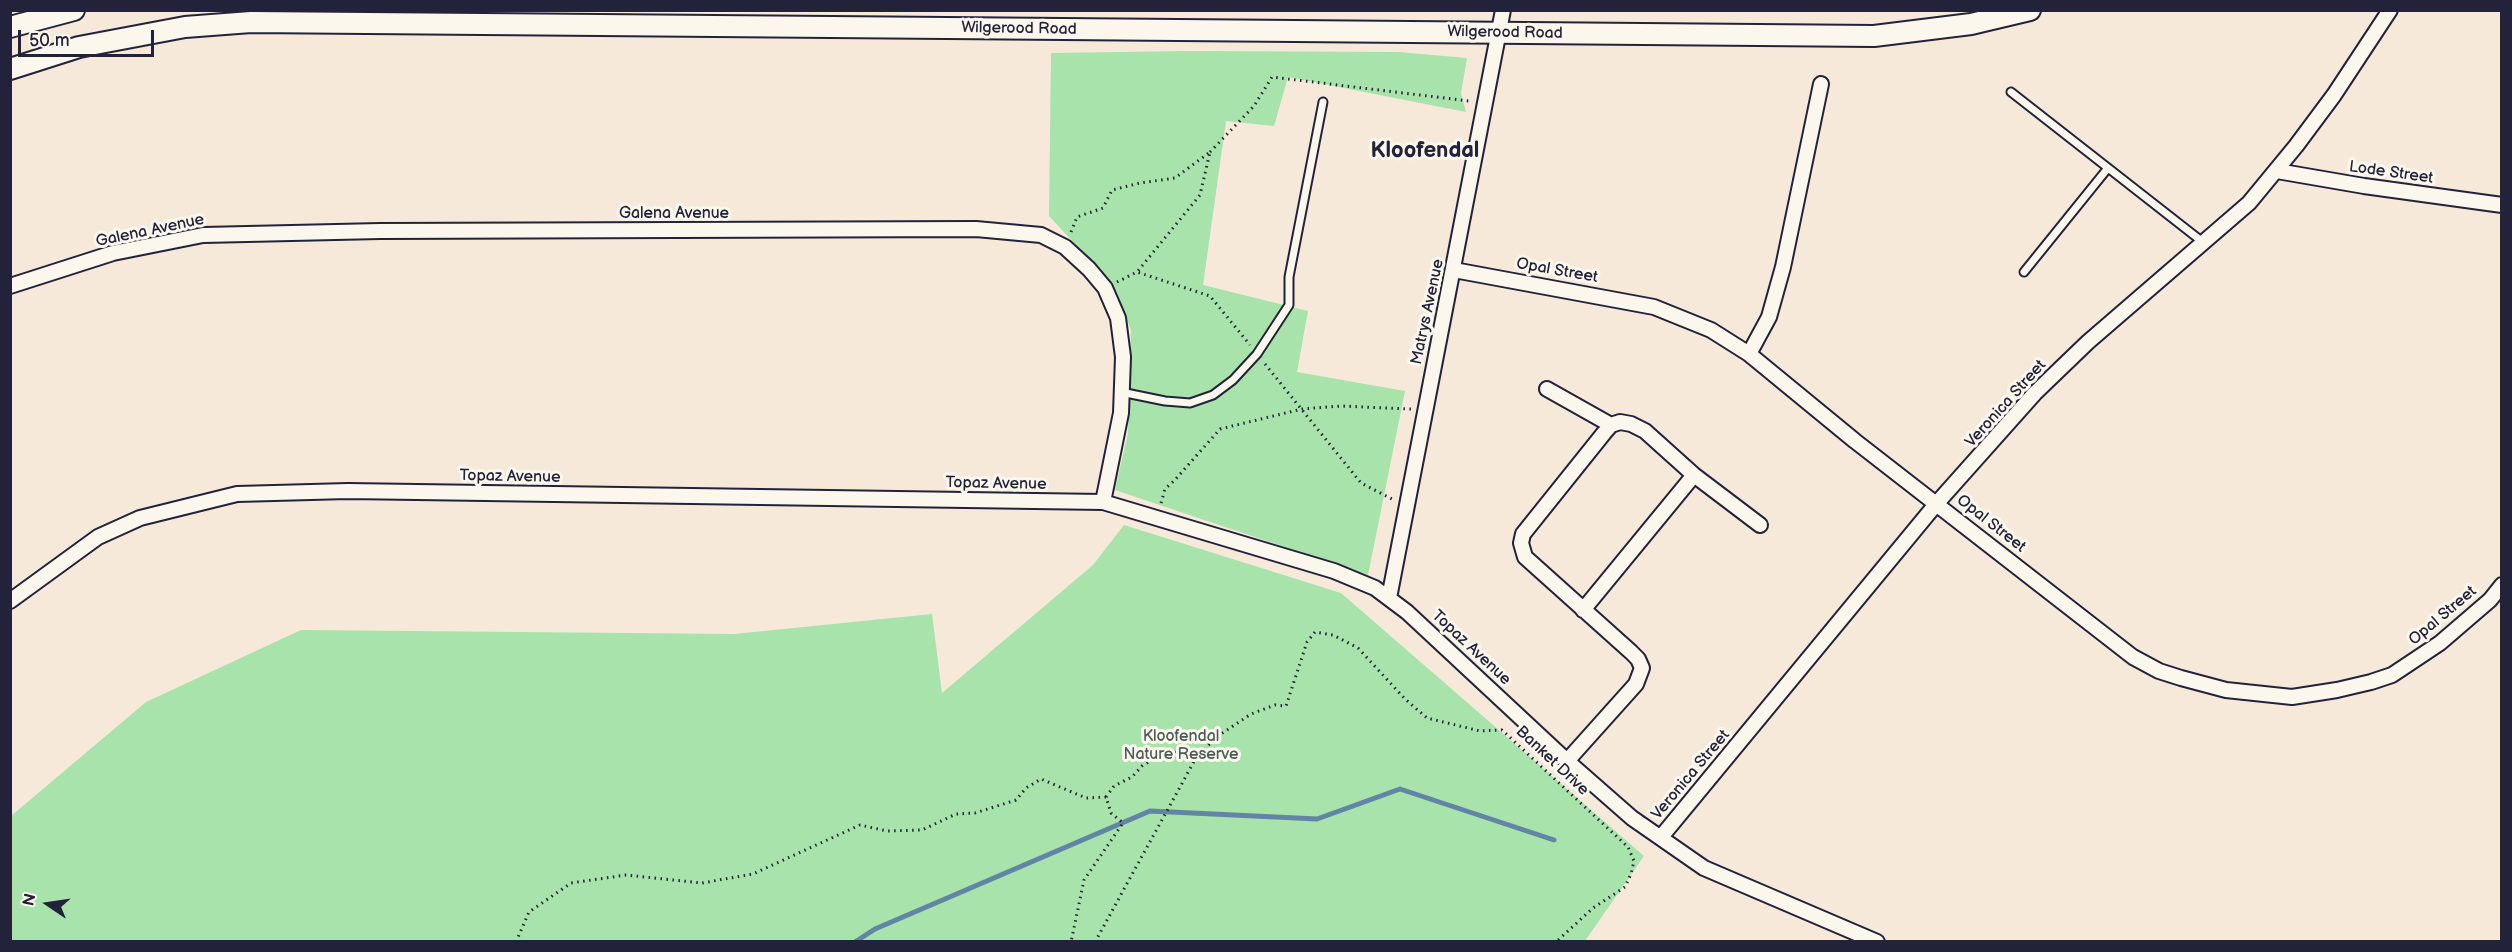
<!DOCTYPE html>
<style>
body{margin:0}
#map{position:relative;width:2512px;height:952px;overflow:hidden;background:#f6e9da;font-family:"Balsamiq Sans",sans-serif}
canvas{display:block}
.frame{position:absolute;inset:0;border:12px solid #22223b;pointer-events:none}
.north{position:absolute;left:18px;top:874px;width:60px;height:60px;-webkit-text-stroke:4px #fbf7ec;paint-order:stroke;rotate:283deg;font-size:16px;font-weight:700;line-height:24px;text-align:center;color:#22223b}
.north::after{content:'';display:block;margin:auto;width:21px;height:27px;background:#22223b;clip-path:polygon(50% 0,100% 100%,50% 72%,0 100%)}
.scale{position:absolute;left:18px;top:30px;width:136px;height:27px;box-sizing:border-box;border:3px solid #22223b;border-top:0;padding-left:8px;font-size:18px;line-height:21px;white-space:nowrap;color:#22223b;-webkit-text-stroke:4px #fbf7ec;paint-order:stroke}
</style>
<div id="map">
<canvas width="2512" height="952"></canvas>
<div class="frame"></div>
<div class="north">N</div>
<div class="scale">50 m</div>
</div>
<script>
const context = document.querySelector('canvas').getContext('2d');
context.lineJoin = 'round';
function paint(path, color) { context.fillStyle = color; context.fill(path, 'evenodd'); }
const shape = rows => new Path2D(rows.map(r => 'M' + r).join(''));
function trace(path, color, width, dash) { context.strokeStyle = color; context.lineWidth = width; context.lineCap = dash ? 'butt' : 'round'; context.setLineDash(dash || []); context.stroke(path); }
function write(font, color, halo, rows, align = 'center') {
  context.font = font + ' "Balsamiq Sans",sans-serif'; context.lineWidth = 6; context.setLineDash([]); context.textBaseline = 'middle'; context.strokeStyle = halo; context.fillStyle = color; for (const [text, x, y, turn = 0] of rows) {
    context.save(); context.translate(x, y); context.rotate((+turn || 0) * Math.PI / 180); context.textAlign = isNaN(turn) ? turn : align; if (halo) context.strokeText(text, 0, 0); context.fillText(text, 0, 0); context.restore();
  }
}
const green = shape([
 [1190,51,1398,52,1467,58,1461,93,1466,112,1288,77,1274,126,1226,121,1203,285,1308,311,1297,372,1405,391,1368,575,1115,490,1128,433,1131,330,1112,284,1049,216,1051,53],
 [1124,525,1341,593,1644,856,1585,941,11,941,11,816,146,702,301,630,734,634,932,614,942,693,1093,565]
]);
const stream = shape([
 [855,942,875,929,1150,811,1317,819,1400,789,1554,840]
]);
const path = shape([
 [1210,152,1254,106,1272,77,1469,101],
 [1071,232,1077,217,1103,208,1112,190,1140,183,1175,178,1210,152,1200,195,1137,272],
 [1117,282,1137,272,1210,296,1250,345],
 [1265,364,1361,483,1392,499],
 [1161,503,1165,489,1174,481,1220,429,1302,409,1341,406,1411,409],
 [1106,797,1114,786,1132,777,1142,766,1157,757,1179,751,1188,758,1197,756],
 [516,942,529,912,571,883,626,875,702,883,753,874,860,825,887,831,922,830,956,814,975,813,1016,800,1026,788,1041,779,1086,798,1106,797,1111,813,1123,823,1084,880,1071,942],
 [1095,942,1197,756,1218,736,1251,714,1275,705,1286,706,1307,642,1315,632,1333,635,1358,648,1405,699,1427,718,1480,731,1502,730,1628,847,1634,861,1631,874,1625,887,1593,908,1556,942]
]);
const lane = shape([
 [2011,92,2204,243],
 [2024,272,2108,168],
 [1121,392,1165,401,1190,403,1213,395,1233,380,1257,354,1289,305,1289,277,1323,102]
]);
const street = shape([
 [2277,171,2364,186,2502,205],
 [1454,270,1654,307,1711,330,1749,354,1855,441,2133,657,2159,671,2181,678,2226,690,2292,697,2337,690,2371,682,2392,675,2440,643,2490,600,2502,585],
 [10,286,113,253,203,235,380,231,976,229,1041,235,1065,247,1089,269,1105,288,1118,318,1123,357,1121,413,1103,502],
 [1749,354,1769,317,1783,267,1821,84],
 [1547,389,1611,425],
 [1389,598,1503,10],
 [10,601,98,537,140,518,237,494,348,491,1103,502,1334,571,1375,588,1407,612,1567,761,1632,818,1704,868,1877,942],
 [1583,610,1694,475],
 [1567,761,1636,684,1642,668,1638,659,1631,652,1525,557,1521,543,1523,534,1604,433,1611,425,1620,422,1631,424,1645,431,1694,475,1760,525],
 [1661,837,1937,503,2035,393,2088,342,2249,203,2296,146,2334,95,2390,10]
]);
const secondary = shape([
 [10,27,74,10],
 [10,69,79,47,185,27,251,22,1874,36,1971,24,2030,10]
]);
const streetNames = [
 ["Wilgerood Road",1019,29,1],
 ["Wilgerood Road",1505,33,1],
 ["Lode Street",2391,173,8],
 ["Galena Avenue",674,214],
 ["Galena Avenue",150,231,-12],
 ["Opal Street",1557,271,10],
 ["Matrys Avenue",1428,312,-78],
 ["Veronica Street",2006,404,-48],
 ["Topaz Avenue",510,477,1],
 ["Topaz Avenue",996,484,1],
 ["Opal Street",1991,524,38],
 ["Opal Street",2443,616,-40],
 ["Topaz Avenue",1471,648,43],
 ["Banket Drive",1552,761,43],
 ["Veronica Street",1691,775,-50]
];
const parkNames = [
 ["Kloofendal",1181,737],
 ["Nature Reserve",1181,755]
];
const districtNames = [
 ["Kloofendal",1425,151]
];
paint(green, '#a7e3aa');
trace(stream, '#6285a6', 5);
trace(lane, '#22223b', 11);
trace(street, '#22223b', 18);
trace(secondary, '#22223b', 24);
trace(path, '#22223b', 3, [1.5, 4.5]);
trace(lane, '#fbf7ec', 7);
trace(street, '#fbf7ec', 14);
trace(secondary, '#fbf7ec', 20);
write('16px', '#22223b', '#fbf7ec', streetNames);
write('16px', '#4a5c5c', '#fbf7ec', parkNames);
write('bold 22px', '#22223b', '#fbf7ec', districtNames);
</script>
